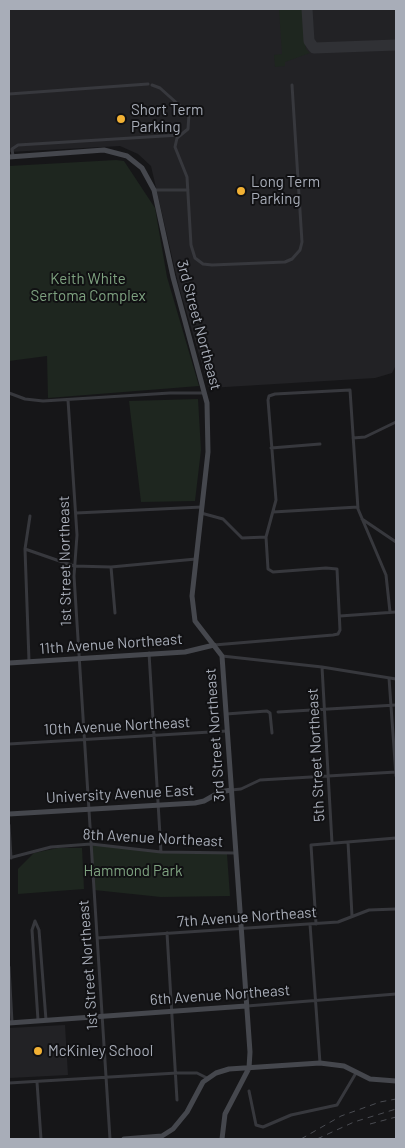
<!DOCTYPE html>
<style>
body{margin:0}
#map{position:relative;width:405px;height:1148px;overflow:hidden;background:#161618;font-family:Barlow,sans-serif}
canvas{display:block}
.frame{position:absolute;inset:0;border:10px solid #a8adb8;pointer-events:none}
</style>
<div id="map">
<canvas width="405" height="1148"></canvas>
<div class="frame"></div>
</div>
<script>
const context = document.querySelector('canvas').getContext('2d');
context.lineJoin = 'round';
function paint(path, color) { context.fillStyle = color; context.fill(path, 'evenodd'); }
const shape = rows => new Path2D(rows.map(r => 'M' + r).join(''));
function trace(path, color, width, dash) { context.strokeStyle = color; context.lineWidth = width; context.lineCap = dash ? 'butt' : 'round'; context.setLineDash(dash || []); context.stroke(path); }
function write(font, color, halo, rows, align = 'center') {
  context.font = font + ' Barlow,sans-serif'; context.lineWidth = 4; context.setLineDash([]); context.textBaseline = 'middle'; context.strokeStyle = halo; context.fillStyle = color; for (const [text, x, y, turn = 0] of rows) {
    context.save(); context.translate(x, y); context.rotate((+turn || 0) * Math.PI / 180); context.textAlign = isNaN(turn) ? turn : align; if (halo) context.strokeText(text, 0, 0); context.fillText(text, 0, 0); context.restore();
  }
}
const built = shape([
 [9,9,396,9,396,365,392,373,375,378,209,388,179,287,151,166,138,154,120,146,9,152],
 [65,1025,68,1075,9,1078,9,1028]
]);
const green = shape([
 [279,9,302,9,306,49,310,53,285,62,285,66,275,67,274,55,282,54],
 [116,160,124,161,155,208,167,277,199,386,48,398,47,356,9,361,9,166],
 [198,399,201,450,195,501,141,502,129,401],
 [91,844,161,852,227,854,230,896,161,897,94,890],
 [58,848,82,848,84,889,18,894,18,869,34,853]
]);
const taxiway = shape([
 [307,9,309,41,314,48,396,45]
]);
const street = shape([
 [152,85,160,88,189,114,188,129,177,138,175,147,187,177,191,245,195,258,203,264,212,265,285,262,292,259,300,250,302,242,292,85],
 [9,94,148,84],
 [13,156,12,149,18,145,180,135],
 [154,190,188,190],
 [9,393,25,399,43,401,170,393,204,393],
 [68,400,77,535,74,576,110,1139],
 [353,438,365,437,396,422],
 [271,448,320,444],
 [273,512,358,507],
 [76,513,202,507],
 [201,513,223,519,242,538,266,537],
 [362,519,396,542],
 [25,549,74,566,111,567,196,559],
 [111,567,115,613],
 [340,616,396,612],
 [214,645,333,635,338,634,340,630,337,569,326,568,273,572,268,569,266,537,276,500,268,400,269,396,275,394,350,390,358,509,386,575,390,612],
 [149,653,161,852],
 [222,656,322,667,396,679],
 [29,661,25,549,30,516],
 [322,667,332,843],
 [389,678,396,776],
 [278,712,396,705],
 [226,714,267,711,270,713,272,733],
 [9,744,227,731],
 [231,790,241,789,260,780,396,772],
 [9,825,11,858],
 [348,842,352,916],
 [9,858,51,847,91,844,161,852,235,853],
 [310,924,320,1063],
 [316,924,311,845,396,838],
 [167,933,177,1100],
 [97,938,338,922,369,910,396,909],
 [9,967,12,1022],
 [247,1006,396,994],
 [38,1020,32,930,35,921,39,930,46,1020],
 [37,1082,41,1139],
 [9,1083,177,1073,197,1073,207,1078],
 [249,1091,256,1125,263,1127,291,1115,337,1105,356,1073]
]);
const secondary = shape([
 [9,157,104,150,127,156,142,168,154,190,173,277,207,403,208,452,192,596,195,621,222,656,250,1052,249,1068,225,1114,222,1139],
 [9,663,185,652,214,645],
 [9,814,195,803,204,801,220,792,231,790],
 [9,1023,246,1006],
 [124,1139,162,1136,173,1129,187,1112,203,1082,216,1073,229,1069,320,1063,344,1066,370,1079,396,1081]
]);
const rail = shape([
 [370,1124,396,1117],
 [301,1139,341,1116,380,1102,396,1099],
 [317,1139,354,1122,396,1109]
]);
const markers = [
 [121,119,5,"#f2b134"],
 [241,191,5,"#f2b134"],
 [38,1051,5,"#f2b134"]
];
const poiNames = [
 ["Short Term",131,110],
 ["Parking",131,127],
 ["Long Term",251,182],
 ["Parking",251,199],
 ["McKinley School",48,1051]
];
const parkNames = [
 ["Keith White",88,279],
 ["Sertoma Complex",88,296],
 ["Hammond Park",133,871]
];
const streetNames = [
 ["3rd Street Northeast",199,325,75],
 ["1st Street Northeast",65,561,-91],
 ["11th Avenue Northeast",111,644,-4],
 ["10th Avenue Northeast",117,726,-3],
 ["3rd Street Northeast",215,735,-94],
 ["5th Street Northeast",316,755,-93],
 ["University Avenue East",120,794,-3],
 ["8th Avenue Northeast",153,838,3],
 ["7th Avenue Northeast",247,917,-4],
 ["1st Street Northeast",88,965,-94],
 ["6th Avenue Northeast",220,995,-4]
];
paint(built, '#222225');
paint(green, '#1e261f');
trace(taxiway, '#303135', 11);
trace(street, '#37383d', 3);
trace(secondary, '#45474d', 5);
trace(rail, '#4a4c52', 1, [6, 5]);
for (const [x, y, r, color] of markers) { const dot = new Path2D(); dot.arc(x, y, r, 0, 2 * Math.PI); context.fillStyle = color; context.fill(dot); trace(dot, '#111113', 2); }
write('15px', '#a8adb8', '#111113', poiNames, 'left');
write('15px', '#7fa381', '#111113', parkNames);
write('15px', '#a8adb8', '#111113', streetNames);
</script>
